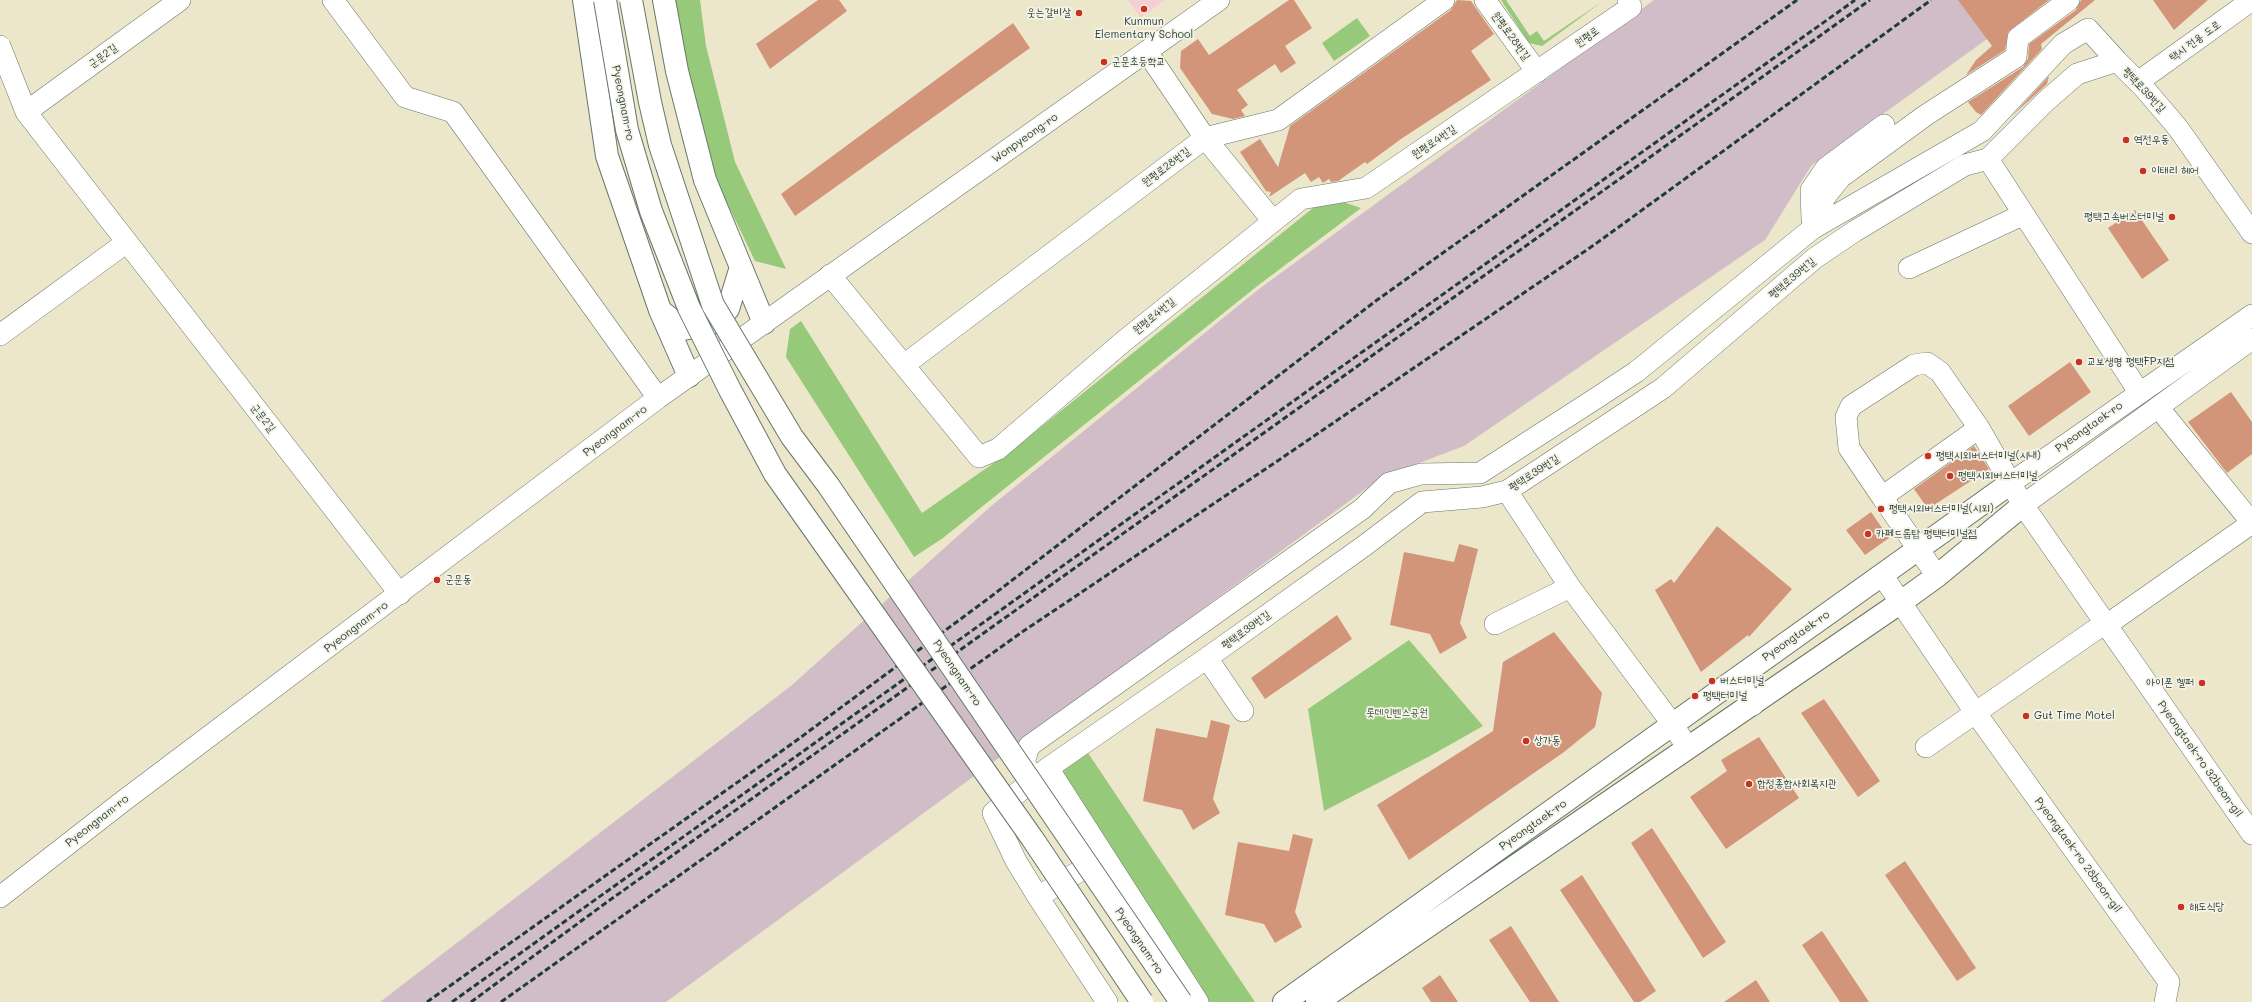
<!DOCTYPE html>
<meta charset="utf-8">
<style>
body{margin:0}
canvas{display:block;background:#ece6ca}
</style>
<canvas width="2252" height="1002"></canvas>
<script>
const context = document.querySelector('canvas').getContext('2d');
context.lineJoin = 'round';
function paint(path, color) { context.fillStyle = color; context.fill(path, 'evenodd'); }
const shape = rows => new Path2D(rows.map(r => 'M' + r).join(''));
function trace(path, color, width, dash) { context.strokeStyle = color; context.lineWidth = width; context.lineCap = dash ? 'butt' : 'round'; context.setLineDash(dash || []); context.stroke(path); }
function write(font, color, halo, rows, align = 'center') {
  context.font = font + ' Mali,"Poor Story",sans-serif'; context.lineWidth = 3.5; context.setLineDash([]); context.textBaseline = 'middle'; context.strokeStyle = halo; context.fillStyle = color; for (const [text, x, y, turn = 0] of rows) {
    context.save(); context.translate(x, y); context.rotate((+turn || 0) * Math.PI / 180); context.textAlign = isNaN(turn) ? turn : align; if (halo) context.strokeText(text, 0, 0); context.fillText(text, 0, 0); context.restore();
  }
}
const built = shape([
 [1128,0,1165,0,1141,18]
]);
const industrial = shape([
 [1654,0,2041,0,1811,166,1765,240,1464,446,1382,477,666,1002,380,1002,792,685,990,507,1259,289]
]);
const green = shape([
 [671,0,700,0,706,46,735,162,786,269,755,261,719,186,706,152],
 [1501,0,1506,0,1530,36,1537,31,1544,41,1603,1,1542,46,1529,43],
 [1357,18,1370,36,1334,61,1322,43],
 [1337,200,1361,208,1256,287,943,538,914,557,786,357,790,329,801,321,922,513,1011,451,1318,204],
 [1409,640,1483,726,1430,756,1324,811,1308,709],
 [1088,753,1255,1002,1210,1002,1060,772]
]);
const building = shape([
 [818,0,839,0,847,11,770,69,756,44],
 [1289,0,1294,0,1312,28,1285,46,1296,63,1281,73,1275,64,1237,90,1248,105,1241,110,1245,116,1233,119,1212,114,1180,68,1181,51,1198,39,1209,55],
 [1457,0,1471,1,1494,34,1471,51,1491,80,1401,139,1367,164,1365,162,1338,181,1331,182,1329,179,1323,183,1319,177,1311,182,1305,173,1269,197,1271,192,1266,191,1240,152,1260,139,1278,167,1290,126,1451,10],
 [1958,0,2049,0,2008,32,2005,50,1966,75,1976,60,1992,46],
 [2081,0,2095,0,2041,44,2042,49,1981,115,1976,112,1968,102,2023,67,2028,59,2029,44,2076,10],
 [2153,0,2208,0,2174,30],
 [1013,23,1030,48,795,216,781,194],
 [2049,76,2047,84,2012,116],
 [2135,210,2169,260,2142,279,2108,228],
 [2070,362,2091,392,2029,436,2008,406],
 [2231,392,2252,422,2252,454,2227,473,2188,422],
 [1974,446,1989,469,1928,509,1914,489],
 [1871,512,1889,538,1865,555,1846,530],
 [1717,526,1792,589,1749,637,1748,635,1701,672,1655,590,1671,579,1674,583],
 [1459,544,1478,549,1460,623,1467,638,1440,654,1430,634,1390,625,1404,552,1454,562],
 [1337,615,1352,639,1265,699,1251,678],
 [1554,632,1602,693,1595,727,1564,752,1409,860,1377,805,1493,731,1503,662],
 [1824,699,1880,781,1858,797,1801,713],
 [1211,720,1230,725,1213,799,1220,813,1193,830,1182,810,1143,801,1156,728,1207,738],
 [1759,737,1799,798,1726,849,1690,797,1727,771,1721,760],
 [1652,828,1726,942,1703,958,1631,843],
 [1293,834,1313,839,1295,912,1302,927,1275,943,1264,924,1225,915,1238,842,1289,851],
 [1905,861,1976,968,1957,981,1885,875],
 [1582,875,1656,991,1640,1002,1634,1002,1560,890],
 [1511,926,1559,1002,1530,1002,1489,940],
 [1822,931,1869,1002,1840,1002,1802,945],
 [1440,975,1458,1002,1431,1002,1422,988],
 [1756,980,1770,1002,1724,1002]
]);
const minor = shape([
 [333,0,405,97,453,112,658,398],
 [1485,0,1537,72],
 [0,46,26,112,400,594],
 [1147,52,1205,138,1273,221],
 [2138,82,2252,0],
 [26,112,180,0],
 [1988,159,2046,101,2077,74,2117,61,2144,88,2178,128,2252,233],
 [1812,220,1811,190,1826,168,1884,125],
 [1812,229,1825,197,1841,177,1926,115,2016,57,2018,38,2069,0],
 [1909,268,2022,215],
 [830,275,979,457,998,449,1124,341,1301,199,1366,188,1631,7,1628,0],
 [0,335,127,242],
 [904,365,1205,138,1278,120,1444,0],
 [2012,482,2252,315],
 [1507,491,1570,587,1673,725,1687,747],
 [1882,497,1849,448,1846,417,1851,406,1914,365,1927,363,1940,372,1979,428],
 [2023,505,2252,339],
 [1882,575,1975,712,2169,982,2165,1002],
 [1937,576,1882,497,1979,428,2023,505,2252,834],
 [1495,624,1570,587],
 [1207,658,1243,711],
 [1737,678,1753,705],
 [1926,747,2095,630,2108,624,2252,523,2158,407],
 [1048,768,1198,1002],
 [1035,780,1024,763,1029,746,1362,509,1389,483,1421,474,1480,473,1598,397,1636,372,1812,229,1982,131,2063,44,2088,29,2117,61],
 [1091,864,1038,897,1107,1002],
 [0,897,122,802,658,398,1219,0],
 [1038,897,1016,861,993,813,1048,768,1207,658,1364,546,1422,502,1482,497,1507,491,1663,388,1815,258,1855,231,1965,165,1988,159,2139,392],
 [1130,921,1165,951]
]);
const major = shape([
 [584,0,607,156,660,310,689,376],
 [664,0,677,71,705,180,764,323],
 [662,312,683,329,709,324,728,309,741,267],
 [1284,1002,2012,482],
 [1317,1002,1901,602,1937,576,2023,505]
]);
const rail = shape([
 [427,1002,793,743,989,598,1377,300,1797,0],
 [452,1002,1855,0],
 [471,1002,603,905,1870,0],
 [501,1002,1025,630,1276,462,1594,245,1931,0]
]);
const majorBridge = shape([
 [605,0,627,130,651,211,689,308,730,390,775,474,1032,838,1142,1002],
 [631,0,650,102,660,145,713,305,792,437,828,485,1181,1002]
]);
const markers = [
 [1144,9,4,"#c8321e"],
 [1079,13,4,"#c8321e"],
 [1104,62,4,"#c8321e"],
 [2126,140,4,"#c8321e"],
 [2143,171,4,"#c8321e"],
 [2172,217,4,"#c8321e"],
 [2079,362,4,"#c8321e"],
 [1928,456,4,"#c8321e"],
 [1950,476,4,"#c8321e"],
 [1881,509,4,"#c8321e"],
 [1868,534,4,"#c8321e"],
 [437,580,4,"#c8321e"],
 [1712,681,4,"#c8321e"],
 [2202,683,4,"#c8321e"],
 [1695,696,4,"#c8321e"],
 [2026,716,4,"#c8321e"],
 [1526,741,4,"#c8321e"],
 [1749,784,4,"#c8321e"],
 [2181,907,4,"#c8321e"]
];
const poiNames = [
 ["웃는갈비살",1071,13,"right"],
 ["Kunmun",1144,22,"center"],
 ["Elementary School",1144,35,"center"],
 ["군문초등학교",1112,62],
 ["역전우동",2134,140],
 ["이태리 헤어",2151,171],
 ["평택고속버스터미널",2164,217,"right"],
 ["교보생명 평택FP지점",2087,362],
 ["평택시외버스터미널(시내)",1936,456],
 ["평택시외버스터미널",1958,476],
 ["평택시외버스터미널(시외)",1889,509],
 ["카페드롭탑 평택터미널점",1876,534],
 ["군문동",445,580],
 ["버스터미널",1720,681],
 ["아이폰 헬퍼",2194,683,"right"],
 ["평택터미널",1703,696],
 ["Gut Time Motel",2034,716],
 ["상가동",1534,741],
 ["합정종합사회복지관",1757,784],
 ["해도식당",2189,907]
];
const streetNames = [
 ["원평로28번길",1511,36,54],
 ["원평로",1587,37,-35],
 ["택시 전용 도로",2195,41,-36],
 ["군문2길",103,56,-36],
 ["평택로39번길",2144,90,47],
 ["Pyeongnam-ro",623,103,79],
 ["Wonpyeong-ro",1025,138,-35],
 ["원평로4번길",1434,142,-34],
 ["원평로28번길",1166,167,-37],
 ["평택로39번길",1792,278,-40],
 ["원평로4번길",1154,316,-39],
 ["군문2길",263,418,52],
 ["Pyeongtaek-ro",2089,427,-35],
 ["Pyeongnam-ro",615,431,-37],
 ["평택로39번길",1534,473,-33],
 ["Pyeongnam-ro",356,627,-37],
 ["평택로39번길",1246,630,-36],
 ["Pyeongtaek-ro",1796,636,-35],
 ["Pyeongnam-ro",957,673,56],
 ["Pyeongtaek-ro 32beon-gil",2200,759,55],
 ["Pyeongnam-ro",97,821,-38],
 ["Pyeongtaek-ro",1533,825,-35],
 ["Pyeongtaek-ro 28beon-gil",2078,855,54],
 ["Pyeongnam-ro",1139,941,56]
];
const parkNames = [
 ["롯데인벤스공원",1397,713]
];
paint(built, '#f6cfd5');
paint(industrial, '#d1bdc8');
paint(green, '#97c97a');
paint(building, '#d2957a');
trace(minor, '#677868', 22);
trace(major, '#677868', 24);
trace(minor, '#fff', 21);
trace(major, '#fff', 22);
trace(rail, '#1f3d34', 3, [6, 3]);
trace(majorBridge, '#677868', 24, []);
trace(majorBridge, '#fff', 22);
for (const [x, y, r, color] of markers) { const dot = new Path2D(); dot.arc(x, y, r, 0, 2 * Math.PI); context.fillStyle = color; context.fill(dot); trace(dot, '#f7f3e8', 1.5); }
write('11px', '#1f3d34', '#f7f3e8', poiNames, 'left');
write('11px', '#1f3d34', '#f7f3e8', streetNames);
write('11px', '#375942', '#f7f3e8', parkNames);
</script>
